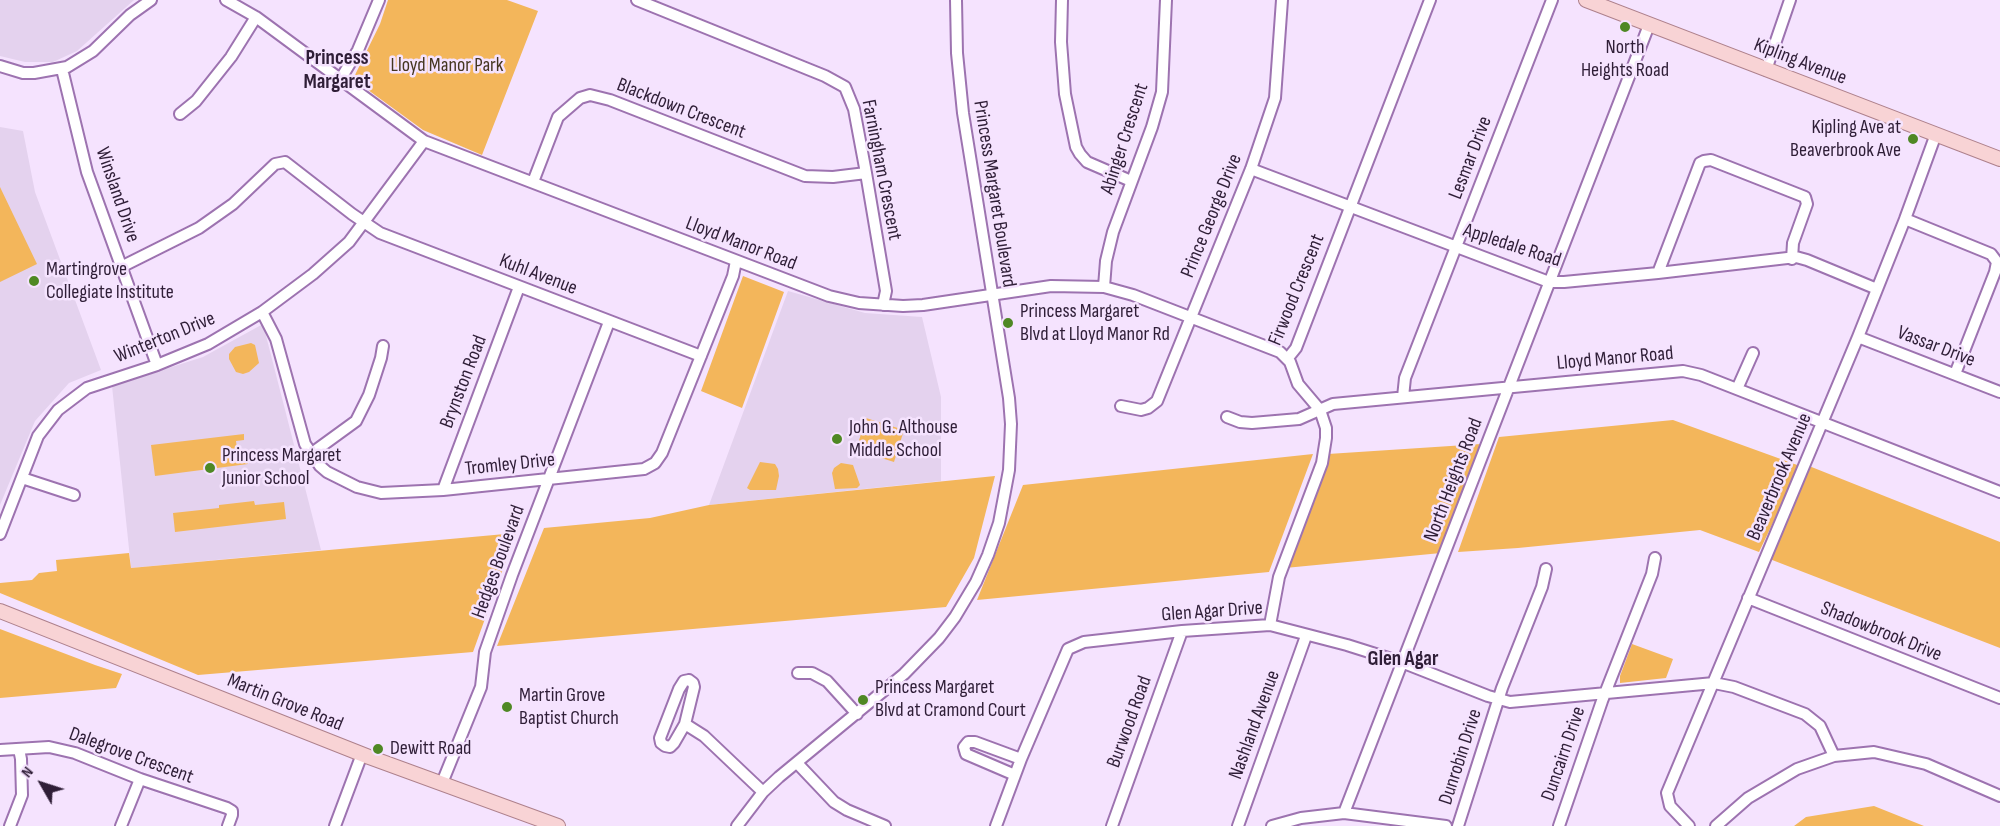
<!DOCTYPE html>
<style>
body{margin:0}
#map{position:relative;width:2000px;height:826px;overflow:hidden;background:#f5e3fe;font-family:"Sofia Sans Condensed",sans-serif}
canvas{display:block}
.north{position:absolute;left:12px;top:754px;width:60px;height:60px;-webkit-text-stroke:4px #f5e3fe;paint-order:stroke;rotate:309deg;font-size:16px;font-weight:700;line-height:24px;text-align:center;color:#2f1e37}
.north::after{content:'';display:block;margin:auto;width:21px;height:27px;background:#2f1e37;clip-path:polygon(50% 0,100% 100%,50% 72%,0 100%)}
</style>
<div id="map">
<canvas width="2000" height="826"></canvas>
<div class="north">N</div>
</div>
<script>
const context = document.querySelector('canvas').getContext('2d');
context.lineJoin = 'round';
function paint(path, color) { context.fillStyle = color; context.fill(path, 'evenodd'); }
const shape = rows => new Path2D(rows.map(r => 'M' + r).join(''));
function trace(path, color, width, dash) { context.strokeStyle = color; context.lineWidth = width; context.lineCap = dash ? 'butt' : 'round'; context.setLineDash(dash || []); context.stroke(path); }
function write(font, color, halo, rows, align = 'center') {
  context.font = font + ' "Sofia Sans Condensed",sans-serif'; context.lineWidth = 5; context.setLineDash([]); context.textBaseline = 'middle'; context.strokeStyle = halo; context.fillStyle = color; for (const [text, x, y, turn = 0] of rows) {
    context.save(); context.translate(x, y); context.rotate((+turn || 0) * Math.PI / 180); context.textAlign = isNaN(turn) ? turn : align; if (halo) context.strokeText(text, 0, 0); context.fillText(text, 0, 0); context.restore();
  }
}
const built = shape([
 [0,0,134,0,77,51,53,62,25,62,0,56],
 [0,127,23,131,35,192,101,370,69,383,35,421,0,505],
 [788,291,865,313,922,317,941,397,941,481,709,505],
 [263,324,321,550,131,568,112,386,203,357]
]);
const green = shape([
 [388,0,507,0,538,11,482,155,423,130,353,79,380,24],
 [0,187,37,264,0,282],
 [743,276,784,292,742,408,701,391],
 [251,343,255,345,259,363,249,372,243,374,236,372,229,359,229,354,235,347],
 [866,418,904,430,894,462,856,450],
 [1673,420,1800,466,1759,552,1700,530,1518,548,1458,552,1499,437],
 [244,434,244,440,236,441,238,457,247,457,248,464,155,476,151,445],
 [1481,444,1441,553,1285,568,1325,470,1328,454],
 [1313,454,1269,572,977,600,1023,485],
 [760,462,775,464,778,469,779,476,776,490,750,490,747,488],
 [841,463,853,465,860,485,857,488,835,489,832,473,834,468],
 [1809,466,2000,542,2000,648,1767,558],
 [995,476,974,558,946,607,497,646,544,528,650,518,709,505],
 [254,501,255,505,284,502,286,519,175,532,173,513,219,508,219,505],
 [516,533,473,652,198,675,0,593,0,583,32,580,39,573,57,571,56,560,129,553,131,568],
 [0,629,95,665,122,674,116,688,0,698],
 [1632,644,1673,659,1666,678,1620,683,1620,676],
 [1874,806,1924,826,1794,826,1806,817]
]);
const minor = shape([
 [226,0,256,17,424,141,829,296,859,303,903,306,923,305,1051,286,1104,287,1133,295,1280,352,1290,362,1298,384,1320,410,1326,428,1326,438,1322,463,1279,577,1270,625],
 [637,0,825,76,845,87,854,109,866,173,886,291,883,305],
 [1062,0,1061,42,1065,94,1076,147,1080,154,1087,162,1131,181],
 [0,66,23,73,34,73,67,67,93,51,130,15,151,0],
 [62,69,87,172,157,365],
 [1766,70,1790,0],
 [340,80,358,50,379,0],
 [180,114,196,101,231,57,256,17],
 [1251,169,1549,282,1564,282,1658,273,1796,257,1807,260,1877,289],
 [533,182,558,117,580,98,590,95,610,100,805,176,833,177,866,173],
 [1905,219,1991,254,1997,262,1995,272,1955,374],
 [123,266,199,228,233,204,275,164,285,162,352,214,380,233,701,356],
 [1658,273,1700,163,1704,161,1711,160,1805,197,1807,204,1793,243,1792,259],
 [1104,287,1106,261,1113,232,1152,127,1162,92,1166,0],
 [262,312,276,339,305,444,320,466,327,472,357,487,381,493,443,490,644,469,655,463,662,453,733,276,736,261],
 [1858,337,2000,392],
 [1288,358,1296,348,1430,0],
 [1737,389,1753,353],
 [1403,397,1405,378,1552,0],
 [1121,406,1141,410,1148,408,1157,401,1251,169,1275,98,1282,0],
 [1227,417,1240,422,1252,423,1299,419,1333,404,1683,371,1701,375,2000,492],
 [312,453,356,421,369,395,381,358,383,346],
 [22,478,74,495],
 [443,490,519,287],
 [0,534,38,436,58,410,87,388,157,365,208,344,262,312,313,274,349,242,424,141],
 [1748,598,2000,698],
 [798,673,812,673,827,681,857,714],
 [689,680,693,683,694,687,685,724,674,743,670,747,665,746,661,743,660,738,679,689,684,681,689,680],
 [685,724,704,736,763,792],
 [0,750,49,747,75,753,140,779,227,808,232,811,232,815,228,826],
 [797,763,834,802,847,810,885,826],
 [1015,775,966,754,964,747,968,742,975,742,1021,759],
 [442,783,481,687,485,652,512,575,609,322],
 [1344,813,1649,25],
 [10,826,22,795,21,759,19,749],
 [121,826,140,779],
 [335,826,362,754],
 [737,826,763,792,779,777,904,674,939,638,955,617,976,582,988,555,999,523,1009,470,1011,424,1009,398,963,113,957,53,956,0],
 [996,826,1021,759,1068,649,1084,642,1182,631,1270,625,1347,645,1404,663,1488,696,1510,702,1714,683,1734,687,1805,714,1820,726,1834,756],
 [1112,826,1182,631],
 [1238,826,1306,636],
 [1272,826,1301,818,1344,813,1446,826],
 [1458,826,1502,688,1542,587,1546,569],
 [1559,826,1602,701,1652,574,1655,558],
 [1689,826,1670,806,1667,793,1858,337,1905,219,1936,134],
 [1716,826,1748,798,1797,769,1834,756,1874,752,1926,764,2000,796]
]);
const major = shape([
 [1586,0,2000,159],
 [0,611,369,757,558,826]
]);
const markers = [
 [1625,27,6,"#4f8824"],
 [1913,139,6,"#4f8824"],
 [34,281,6,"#4f8824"],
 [1008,323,6,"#4f8824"],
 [837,439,6,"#4f8824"],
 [210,468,6,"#4f8824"],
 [863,700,6,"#4f8824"],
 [507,707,6,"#4f8824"],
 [378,749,6,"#4f8824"]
];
const poiNames = [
 ["North",1625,48,"center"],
 ["Heights Road",1625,71,"center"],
 ["Kipling Ave at",1901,128,"right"],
 ["Beaverbrook Ave",1901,151,"right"],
 ["Martingrove",46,270],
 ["Collegiate Institute",46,293],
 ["Princess Margaret",1020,312],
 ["Blvd at Lloyd Manor Rd",1020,335],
 ["John G. Althouse",849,428],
 ["Middle School",849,451],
 ["Princess Margaret",222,456],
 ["Junior School",222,479],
 ["Princess Margaret",875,688],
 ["Blvd at Cramond Court",875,711],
 ["Martin Grove",519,696],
 ["Baptist Church",519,719],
 ["Dewitt Road",390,749]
];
const streetNames = [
 ["Kipling Avenue",1800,62,21],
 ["Blackdown Crescent",681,109,21],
 ["Abinger Crescent",1125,139,-72],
 ["Lesmar Drive",1471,158,-69],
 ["Farningham Crescent",881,170,79],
 ["Princess Margaret Boulevard",994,194,81],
 ["Winsland Drive",117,195,71],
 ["Prince George Drive",1212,216,-68],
 ["Lloyd Manor Road",741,244,21],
 ["Appledale Road",1512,246,18],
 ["Kuhl Avenue",538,275,21],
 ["Firwood Crescent",1297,290,-68],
 ["Winterton Drive",165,338,-22],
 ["Vassar Drive",1936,347,21],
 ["Lloyd Manor Road",1615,359,-5],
 ["Brynston Road",464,382,-69],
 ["Tromley Drive",510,465,-6],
 ["Beaverbrook Avenue",1780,477,-67],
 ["North Heights Road",1454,480,-69],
 ["Hedges Boulevard",499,562,-70],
 ["Glen Agar Drive",1212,612,-4],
 ["Shadowbrook Drive",1881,632,22],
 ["Martin Grove Road",285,703,22],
 ["Burwood Road",1130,722,-70],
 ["Nashland Avenue",1255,725,-70],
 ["Duncairn Drive",1564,754,-71],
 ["Dalegrove Crescent",131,756,20],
 ["Dunrobin Drive",1461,757,-72]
];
const parkNames = [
 ["Lloyd Manor Park",447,66]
];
const neighbourhoodNames = [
 ["Princess",337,59],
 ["Margaret",337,83],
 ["Glen Agar",1403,660]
];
paint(built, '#e4d2ee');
paint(green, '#f3b65b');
trace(minor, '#9d73b0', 14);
trace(major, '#ae818c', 16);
trace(minor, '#fff', 10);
trace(major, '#f8d3d5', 14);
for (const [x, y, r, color] of markers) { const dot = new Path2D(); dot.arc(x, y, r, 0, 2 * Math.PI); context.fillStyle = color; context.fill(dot); trace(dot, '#f5e3fe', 2); }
write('20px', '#2f1e37', '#f5e3fe', poiNames, 'left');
write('20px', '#2f1e37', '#f5e3fe', streetNames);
write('20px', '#453621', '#f5e3fe', parkNames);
write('bold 21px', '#2f1e37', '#f5e3fe', neighbourhoodNames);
</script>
